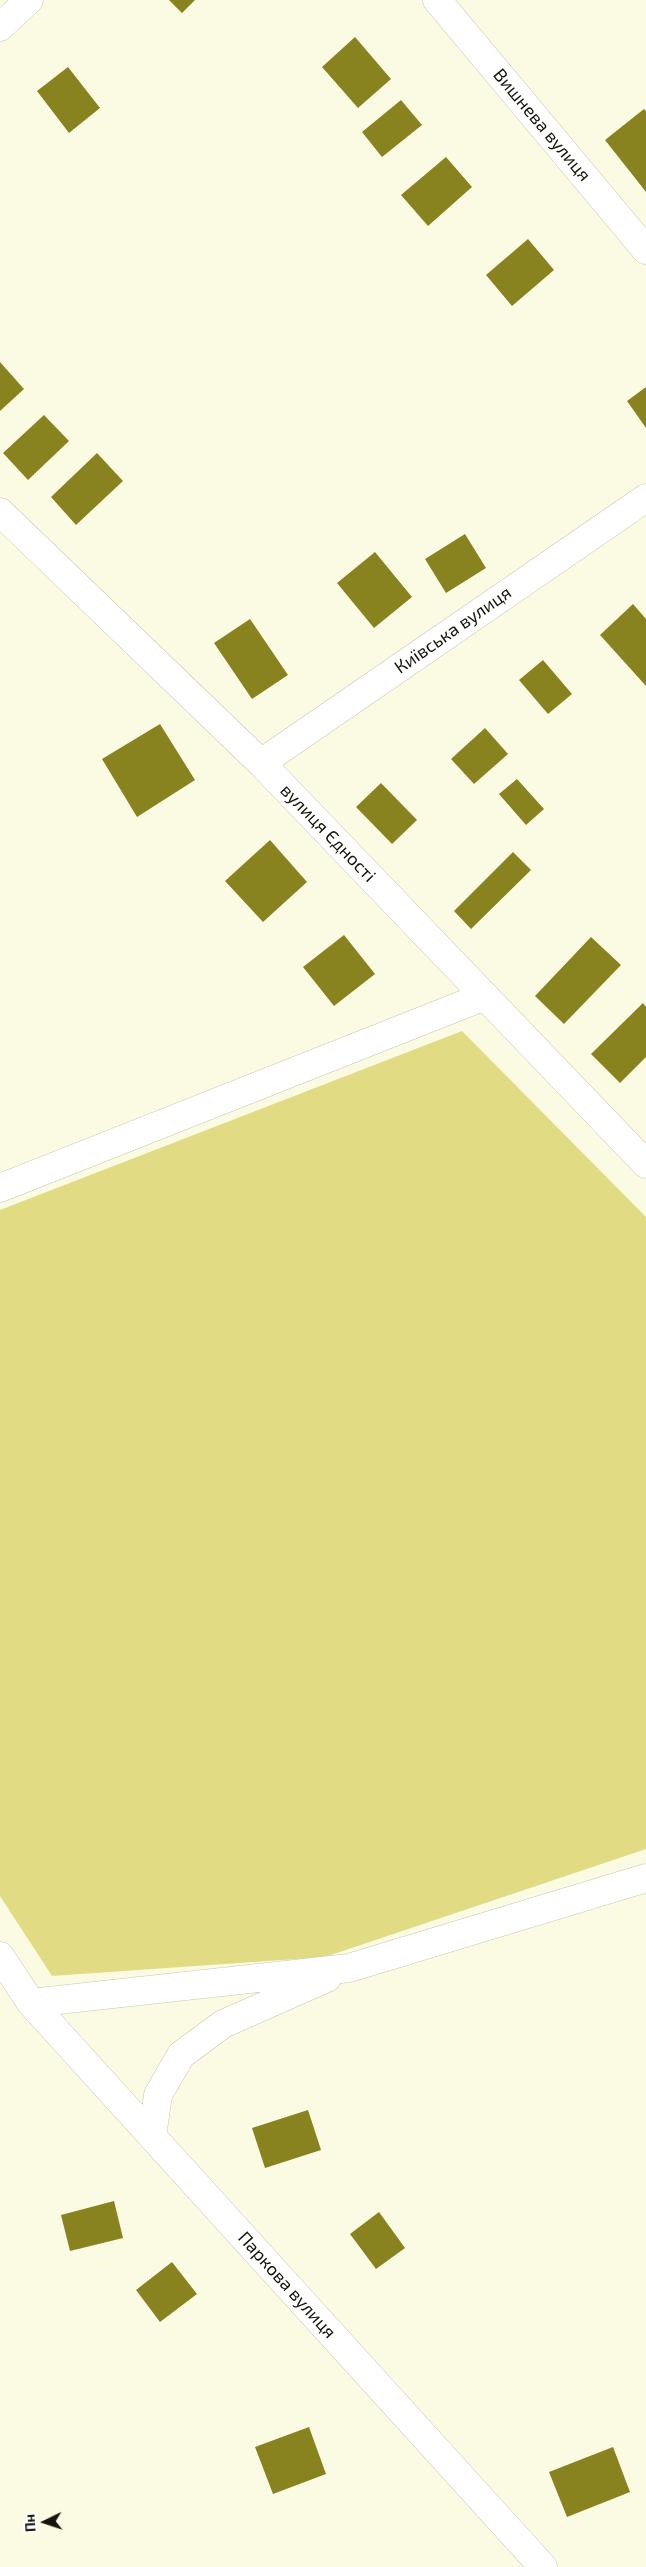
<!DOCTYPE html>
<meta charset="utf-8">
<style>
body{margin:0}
#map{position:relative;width:646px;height:2567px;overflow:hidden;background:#fbfbe4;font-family:"Exo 2",sans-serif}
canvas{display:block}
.north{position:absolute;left:20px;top:2497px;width:50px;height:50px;-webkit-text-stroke:4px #fff;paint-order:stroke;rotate:266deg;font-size:14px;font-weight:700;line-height:20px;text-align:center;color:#15150d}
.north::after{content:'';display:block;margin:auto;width:18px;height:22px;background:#15150d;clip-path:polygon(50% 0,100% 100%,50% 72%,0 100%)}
</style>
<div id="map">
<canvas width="646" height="2567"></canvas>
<div class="north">Пн</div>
</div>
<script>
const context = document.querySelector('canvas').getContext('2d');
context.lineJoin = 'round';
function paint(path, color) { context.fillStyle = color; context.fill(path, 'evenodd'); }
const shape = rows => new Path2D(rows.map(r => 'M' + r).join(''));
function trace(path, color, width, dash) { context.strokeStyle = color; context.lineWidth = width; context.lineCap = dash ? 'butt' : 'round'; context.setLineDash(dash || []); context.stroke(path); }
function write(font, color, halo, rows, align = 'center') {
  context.font = font + ' "Exo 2",sans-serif'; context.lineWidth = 4; context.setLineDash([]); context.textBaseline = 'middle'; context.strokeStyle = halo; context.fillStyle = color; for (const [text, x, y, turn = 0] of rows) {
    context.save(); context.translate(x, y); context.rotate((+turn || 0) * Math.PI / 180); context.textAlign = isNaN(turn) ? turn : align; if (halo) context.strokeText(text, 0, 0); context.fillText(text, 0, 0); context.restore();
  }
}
const green = shape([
 [462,1031,646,1217,646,1849,325,1957,52,1976,0,1896,0,1210]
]);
const building = shape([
 [169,0,195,0,182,13],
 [355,37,391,79,358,108,322,67],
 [68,67,100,108,69,133,37,91],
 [401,100,422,125,382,157,362,132],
 [644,109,646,111,646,192,605,140],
 [446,157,472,187,428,226,401,195],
 [528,239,554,270,512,306,486,275],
 [0,362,24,389,0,411],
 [646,387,646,428,627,401],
 [44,415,69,441,28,480,3,453],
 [97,453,123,481,76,525,51,497],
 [465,534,486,568,446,593,425,559],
 [375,552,412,597,374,628,337,583],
 [633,604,646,619,646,686,600,635],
 [250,619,288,675,252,699,214,643],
 [543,660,572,694,548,714,519,680],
 [160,724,195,780,137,817,102,759],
 [485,728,508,754,474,784,451,759],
 [517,779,544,809,526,825,499,794],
 [381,783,417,820,392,844,356,807],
 [270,840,307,882,263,922,225,881],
 [513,852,531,870,471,929,454,911],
 [344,935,375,974,334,1006,303,967],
 [591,937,621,965,564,1024,535,996],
 [643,1003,646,1007,646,1057,620,1083,591,1054],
 [308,2110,321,2150,265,2168,252,2128],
 [114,2201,123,2238,70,2251,61,2215],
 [379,2212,405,2248,376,2269,350,2234],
 [172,2262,197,2294,160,2322,136,2290],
 [309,2427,326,2474,273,2494,255,2447],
 [613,2447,630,2492,567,2517,549,2472]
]);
const minor = shape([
 [437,0,646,250],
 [0,27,29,0],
 [0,512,261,763,646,1164],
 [261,763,646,498],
 [0,1188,485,996],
 [0,1956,31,2003,543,2567],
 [31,2003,349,1968,646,1878],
 [152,2136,158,2095,181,2055,223,2024,327,1978]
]);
const streetNames = [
 ["Вишнева вулиця",542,125,50],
 ["Київська вулиця",453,630,-35],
 ["вулиця Єдності",328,833,46],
 ["Паркова вулиця",287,2285,48]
];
paint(green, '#e1dc84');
paint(building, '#88821f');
trace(minor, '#c7c6b1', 29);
trace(minor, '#fff', 28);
write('18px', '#15150d', '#fff', streetNames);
</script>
